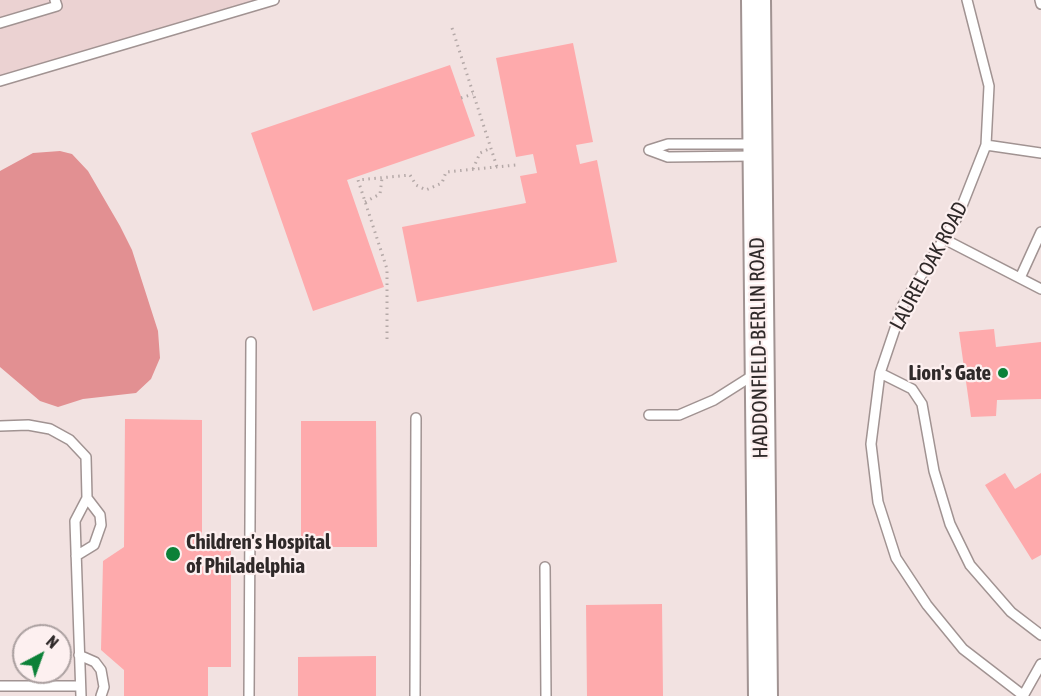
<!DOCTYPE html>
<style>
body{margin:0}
#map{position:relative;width:1041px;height:696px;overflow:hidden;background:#f2e2e1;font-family:"Asap Condensed",sans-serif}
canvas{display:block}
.north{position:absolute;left:12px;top:624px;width:60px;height:60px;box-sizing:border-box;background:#fdf0f0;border:2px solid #aba0a0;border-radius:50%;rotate:41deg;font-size:16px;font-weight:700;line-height:24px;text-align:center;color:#2f2929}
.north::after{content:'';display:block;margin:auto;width:21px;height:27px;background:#0c8138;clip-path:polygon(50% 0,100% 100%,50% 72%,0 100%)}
</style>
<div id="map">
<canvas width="1041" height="696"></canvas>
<div class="north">N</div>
</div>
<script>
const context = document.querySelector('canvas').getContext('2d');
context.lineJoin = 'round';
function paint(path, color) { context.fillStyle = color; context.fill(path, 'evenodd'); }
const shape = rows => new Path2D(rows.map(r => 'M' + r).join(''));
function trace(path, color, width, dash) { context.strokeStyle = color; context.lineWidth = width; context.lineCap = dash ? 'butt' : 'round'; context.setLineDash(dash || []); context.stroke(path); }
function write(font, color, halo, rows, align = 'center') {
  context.font = font + ' "Asap Condensed",sans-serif'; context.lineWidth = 4.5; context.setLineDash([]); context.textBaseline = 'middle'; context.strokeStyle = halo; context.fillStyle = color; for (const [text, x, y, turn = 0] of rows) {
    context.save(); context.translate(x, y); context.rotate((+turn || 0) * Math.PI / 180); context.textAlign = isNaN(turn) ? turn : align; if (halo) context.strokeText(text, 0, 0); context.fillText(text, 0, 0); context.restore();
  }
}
const built = shape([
 [0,0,274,0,0,81]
]);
const water = shape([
 [60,151,72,154,88,171,120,226,132,250,158,331,160,358,151,379,136,393,83,399,58,407,40,401,0,367,0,171,33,153]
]);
const building = shape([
 [573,43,593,142,576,145,580,164,597,160,617,262,417,302,402,227,526,203,520,176,537,173,533,154,516,157,496,58],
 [450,65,475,136,347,180,384,287,313,311,251,133],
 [994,329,996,347,1041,342,1041,399,997,400,996,416,971,417,959,332],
 [125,419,202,420,202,546,231,546,231,667,208,667,208,696,124,696,124,670,101,650,103,561,124,547],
 [301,421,376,421,377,547,301,547],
 [1005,473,1015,489,1041,473,1041,555,1032,560,985,485],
 [662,604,663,696,587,696,586,605],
 [376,656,376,696,298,696,298,657]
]);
const path = shape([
 [452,28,497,167],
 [461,98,473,94],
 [473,169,480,153,491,148],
 [365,202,380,194,382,178],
 [387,339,387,269,358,180,410,175,416,185,426,190,442,183,446,172,516,165]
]);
const lane = shape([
 [967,0,989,86,986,145,958,216,903,305,880,373,871,444,878,502,896,558,927,605,963,649,1024,696],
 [1040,0,1041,4],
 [0,23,57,6,55,0],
 [0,81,274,0],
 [986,145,1041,153],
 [753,156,668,157,649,150,668,144,754,144],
 [944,239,1041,289],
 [1020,278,1041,232],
 [880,373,912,389,922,404,934,471,950,524,970,565,1011,612,1041,635],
 [649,415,679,415,714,400,755,374],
 [0,426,28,425,50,429,70,440,86,457,87,498,75,521,81,696],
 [76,556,94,545,101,525,100,515,87,498],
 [545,567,546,696],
 [79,655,95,662,101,670,104,687,101,696],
 [0,686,80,686],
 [249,696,251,342],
 [415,696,416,418],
 [1023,696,1041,664]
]);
const primary = shape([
 [756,0,763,696]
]);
const markers = [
 [1003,373,6,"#0c8138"],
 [173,554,8,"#0c8138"]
];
const streetNames = [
 ["LAUREL OAK ROAD",929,266,-62],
 ["HADDONFIELD-BERLIN ROAD",759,348,-91]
];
const poiNames = [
 ["Lion's Gate",991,373],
 ["Children's Hospital",186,542,"left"],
 ["of Philadelphia",186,566,"left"]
];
paint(built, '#ebd2d2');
paint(water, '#e29092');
paint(building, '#feaaac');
trace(lane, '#a19392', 12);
trace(primary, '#a19392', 32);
trace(path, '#b5a9a8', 3, [1.5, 4.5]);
trace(lane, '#fff', 9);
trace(primary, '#fff', 28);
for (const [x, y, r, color] of markers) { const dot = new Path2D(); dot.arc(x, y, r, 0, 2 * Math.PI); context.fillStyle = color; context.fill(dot); trace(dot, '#fdf0f0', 2); }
write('21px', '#2f2929', '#fdf0f0', streetNames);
write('bold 21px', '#2f2929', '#fdf0f0', poiNames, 'right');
</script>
